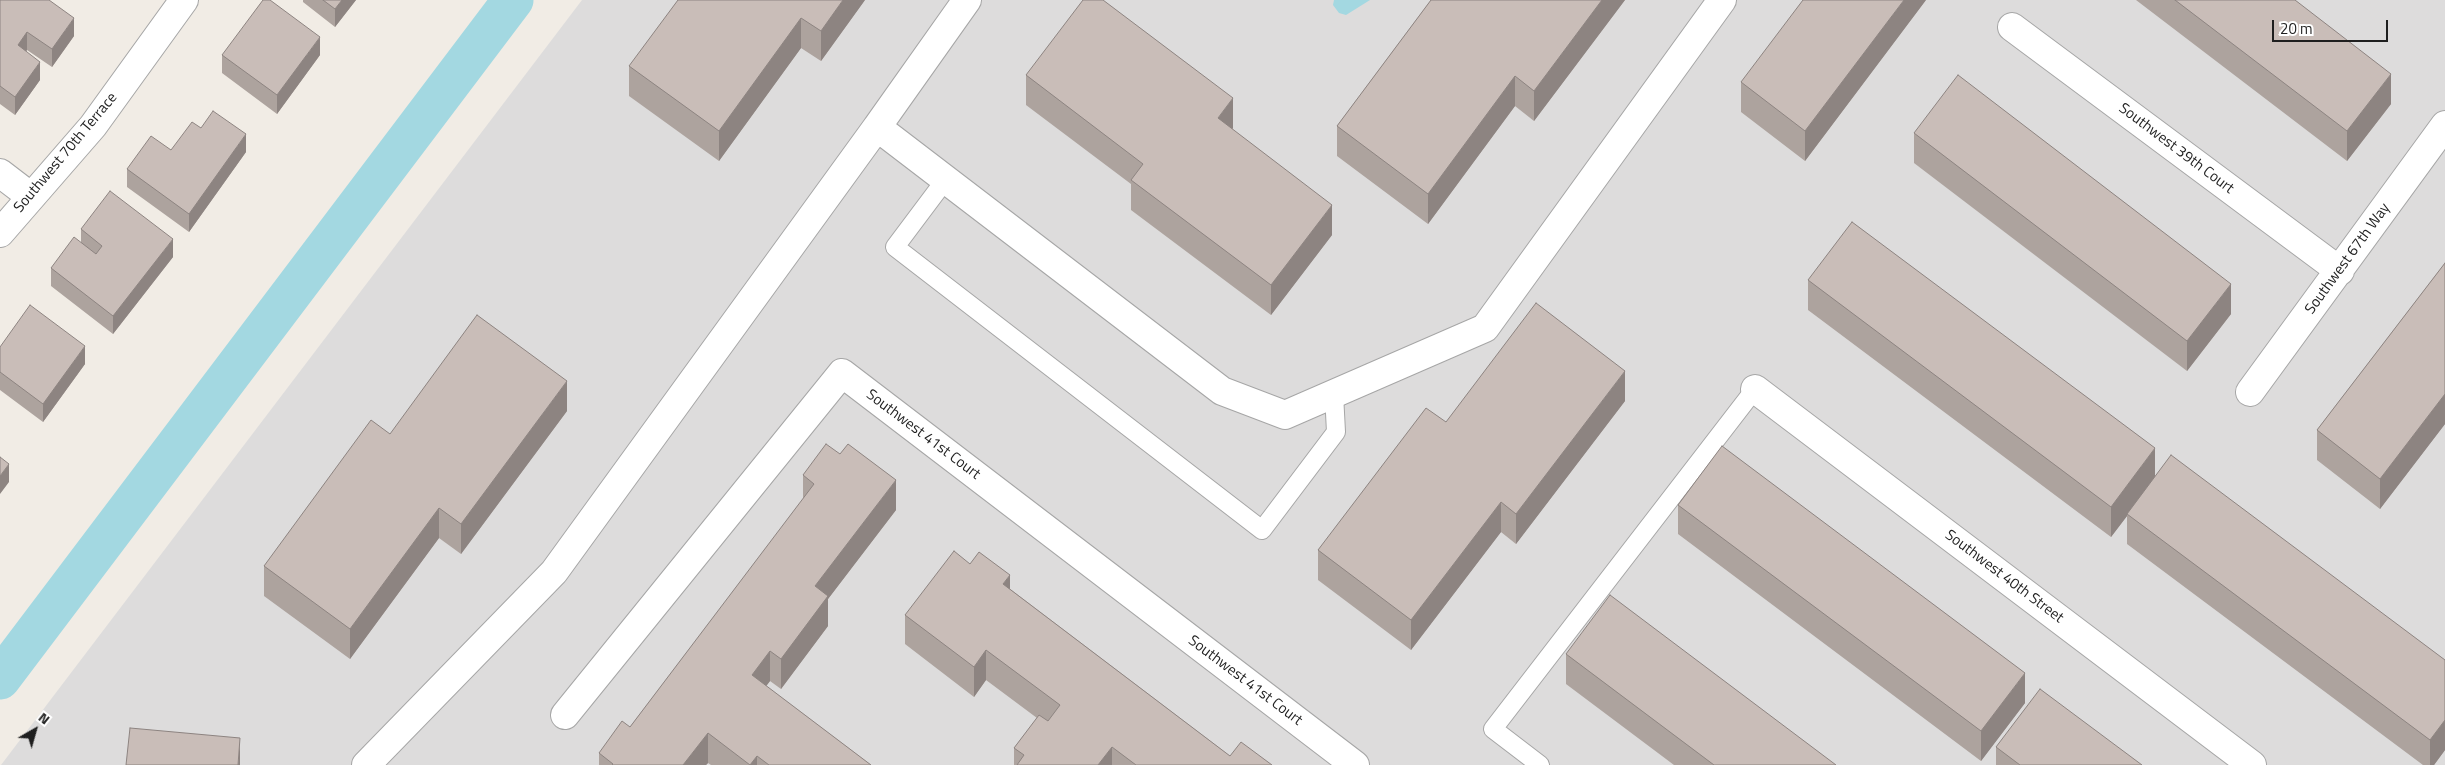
<!DOCTYPE html>
<style>
body{margin:0}
#map{position:relative;width:2445px;height:765px;overflow:hidden;background:#f1ece5;font-family:"Titillium Web",sans-serif}
canvas{display:block}
.north{position:absolute;left:10px;top:705px;width:50px;height:50px;-webkit-text-stroke:4px #fff;paint-order:stroke;rotate:38deg;font-size:14px;font-weight:700;line-height:20px;text-align:center;color:#1f1f1f}
.north::after{content:'';display:block;margin:auto;width:18px;height:22px;background:#1f1f1f;clip-path:polygon(50% 0,100% 100%,50% 72%,0 100%)}
.scale{position:absolute;left:2272px;top:20px;width:116px;height:22px;box-sizing:border-box;border:2px solid #1f1f1f;border-top:0;padding-left:6px;font-size:15px;line-height:18px;white-space:nowrap;color:#1f1f1f;-webkit-text-stroke:4px #fff;paint-order:stroke}
</style>
<div id="map">
<canvas width="2445" height="765"></canvas>
<div class="north">N</div>
<div class="scale">20 m</div>
</div>
<script>
const context = document.querySelector('canvas').getContext('2d');
context.lineJoin = 'round';
function paint(path, color) { context.fillStyle = color; context.fill(path, 'evenodd'); }
const shape = rows => new Path2D(rows.map(r => 'M' + r).join(''));
function trace(path, color, width, dash) { context.strokeStyle = color; context.lineWidth = width; context.lineCap = dash ? 'butt' : 'round'; context.setLineDash(dash || []); context.stroke(path); }
function write(font, color, halo, rows, align = 'center') {
  context.font = font + ' "Titillium Web",sans-serif'; context.lineWidth = 4.5; context.setLineDash([]); context.textBaseline = 'middle'; context.strokeStyle = halo; context.fillStyle = color; for (const [text, x, y, turn = 0] of rows) {
    context.save(); context.translate(x, y); context.rotate((+turn || 0) * Math.PI / 180); context.textAlign = isNaN(turn) ? turn : align; if (halo) context.strokeText(text, 0, 0); context.fillText(text, 0, 0); context.restore();
  }
}
const residential = shape([
 [582,0,2445,0,2445,765,1,765]
]);
const water = shape([
 [1334,0,1370,0,1346,15,1339,13,1333,5]
]);
const canal = shape([
 [0,679,513,0]
]);
const service = shape([
 [946,179,895,247,1262,530,1336,432,1334,394],
 [1540,765,1493,729,1755,389]
]);
const minor = shape([
 [967,0,877,127,1222,391,1285,415,1485,328,1722,0],
 [2012,27,2340,271],
 [0,173,30,196],
 [0,233,93,126,184,0],
 [1755,389,2252,765],
 [2250,392,2445,125],
 [565,715,842,373,1355,765],
 [366,765,554,572,877,127]
]);
const wall = shape([
 [0,0,74,36,52,67,27,50,26,51,40,80,15,115,0,104],
 [303,0,356,0,335,27,303,2],
 [865,0,821,61,801,48,719,161,629,96,629,66],
 [1431,0,1625,0,1534,121,1515,106,1428,224,1337,156,1337,126],
 [1926,0,1805,161,1741,112,1741,82],
 [2136,0,2295,0,2391,104,2347,161],
 [222,55,320,55,277,114,222,73],
 [1026,75,1233,128,1232,129,1332,235,1271,315,1131,210,1131,184,1026,105],
 [201,128,246,152,189,232,127,187,127,169,171,150],
 [1914,133,2231,314,2187,371,1914,163],
 [81,229,173,257,113,334,51,286,51,268,81,242],
 [2445,263,2445,424,2380,509,2317,460,2317,430],
 [1808,280,2155,476,2445,660,2445,750,2434,765,2423,765,2127,544,2127,516,2111,537,1808,310],
 [0,347,85,364,43,422,0,390],
 [1625,401,1516,544,1501,532,1411,650,1318,580,1318,550,1446,422],
 [567,411,461,554,439,538,350,659,264,596,264,566,390,434],
 [803,475,896,510,828,599,828,626,781,689,770,681,766,686,871,765,711,765,708,763,706,765,599,765,599,753,630,727,803,500],
 [1678,505,2025,703,1981,761,1678,534],
 [970,564,1010,589,1230,756,1272,765,1014,765,1014,748,1037,718,986,680,974,697,905,644,905,615],
 [1566,654,1836,765,1674,765,1566,684],
 [1996,747,2142,765,1996,765]
]);
const shadedWall = shape([
 [342,0,356,0,335,27,335,9],
 [843,0,865,0,821,61,821,31],
 [1602,0,1625,0,1534,121,1534,91],
 [1904,0,1926,0,1805,161,1805,131],
 [74,18,74,36,52,67,52,49],
 [801,18,801,48,719,161,719,131],
 [27,32,27,50,18,63,18,45],
 [320,37,320,55,277,114,277,95],
 [40,62,40,80,15,115,15,97],
 [2391,74,2391,104,2347,161,2347,131],
 [1515,76,1515,106,1428,224,1428,194],
 [1233,98,1233,128,1218,148,1218,118],
 [246,134,246,152,189,232,189,214],
 [1332,205,1332,235,1271,315,1271,285],
 [173,239,173,257,113,334,113,316],
 [2231,284,2231,314,2187,371,2187,341],
 [85,346,85,364,43,422,43,404],
 [1625,371,1625,401,1516,544,1516,514],
 [567,381,567,411,461,554,461,524],
 [2445,394,2445,424,2380,509,2380,479],
 [2155,448,2155,478,2127,514,2127,516,2111,537,2111,507],
 [9,464,9,482,0,494,0,476],
 [896,480,896,510,828,599,828,626,781,689,781,659,815,586],
 [1501,502,1501,532,1411,650,1411,620],
 [439,508,439,538,350,659,350,629],
 [1010,575,1010,605,1003,584],
 [986,650,986,680,974,697,974,667],
 [770,651,770,681,752,705,752,675],
 [2025,673,2025,703,1981,761,1981,731],
 [2445,720,2445,750,2434,765,2430,765,2430,740],
 [708,733,708,763,706,765,683,765],
 [240,738,240,765,238,765],
 [1112,747,1112,765,1098,765],
 [757,756,757,765,750,765]
]);
const building = shape([
 [0,0,49,0,74,18,52,49,27,32,18,45,40,62,15,97,0,86,0,0],
 [263,0,270,0,320,37,277,95,222,55,263,0],
 [323,0,342,0,335,9,323,0],
 [678,0,843,0,821,31,801,18,719,131,629,66,678,0],
 [1083,0,1103,0,1233,98,1218,118,1332,205,1271,285,1131,180,1143,164,1026,75,1083,0],
 [1431,0,1602,0,1534,91,1515,76,1428,194,1337,126,1431,0],
 [1803,0,1904,0,1805,131,1741,82,1803,0],
 [2175,0,2295,0,2391,74,2347,131,2175,0],
 [1958,75,2231,284,2187,341,1914,133,1958,75],
 [213,111,246,134,189,214,127,169,151,136,171,150,192,122,201,128,213,111],
 [110,191,173,239,113,316,51,268,74,237,96,254,102,246,81,229,110,191],
 [1852,222,2155,448,2111,507,1808,280,1852,222],
 [2445,263,2445,394,2380,479,2317,430,2445,263],
 [1536,303,1625,371,1516,514,1501,502,1411,620,1318,550,1426,408,1446,422,1536,303],
 [30,305,85,346,43,404,0,372,0,347,30,305],
 [477,315,567,381,461,524,439,508,350,629,264,566,371,420,390,434,477,315],
 [826,444,840,454,848,444,896,480,815,586,828,596,781,659,770,651,752,675,871,765,769,765,757,756,750,765,708,733,683,765,612,765,613,764,599,753,622,721,630,727,814,484,803,475,826,444],
 [1722,446,2025,673,1981,731,1678,505,1722,446],
 [2171,455,2445,660,2445,720,2430,740,2127,514,2171,455],
 [0,457,9,464,0,476,0,457],
 [954,551,970,564,979,552,1010,575,1003,584,1230,756,1241,742,1272,765,1136,765,1112,747,1098,765,1017,765,1024,755,1014,748,1039,715,1048,721,1060,705,986,650,974,667,905,615,954,551],
 [1610,595,1836,765,1714,765,1566,654,1610,595],
 [2040,689,2142,765,2020,765,1996,747,2040,689],
 [130,728,240,738,238,765,126,765,130,728]
]);
const streetNames = [
 ["Southwest 39th Court",2176,149,37],
 ["Southwest 70th Terrace",66,153,-50],
 ["Southwest 67th Way",2348,259,-54],
 ["Southwest 41st Court",923,435,37],
 ["Southwest 40th Street",2004,577,37],
 ["Southwest 41st Court",1245,681,37]
];
paint(residential, '#dddcdc');
paint(water, '#a3d8e1');
trace(canal, '#a3d8e1', 41);
trace(service, '#a6a6a6', 20);
trace(minor, '#a6a6a6', 30);
trace(service, '#fff', 18);
trace(minor, '#fff', 28);
paint(wall, '#ada39e');
paint(shadedWall, '#8d8481');
paint(building, '#c9bdb8');
trace(building, '#8d8481', 1);
write('15px', '#1f1f1f', '#fff', streetNames);
</script>
